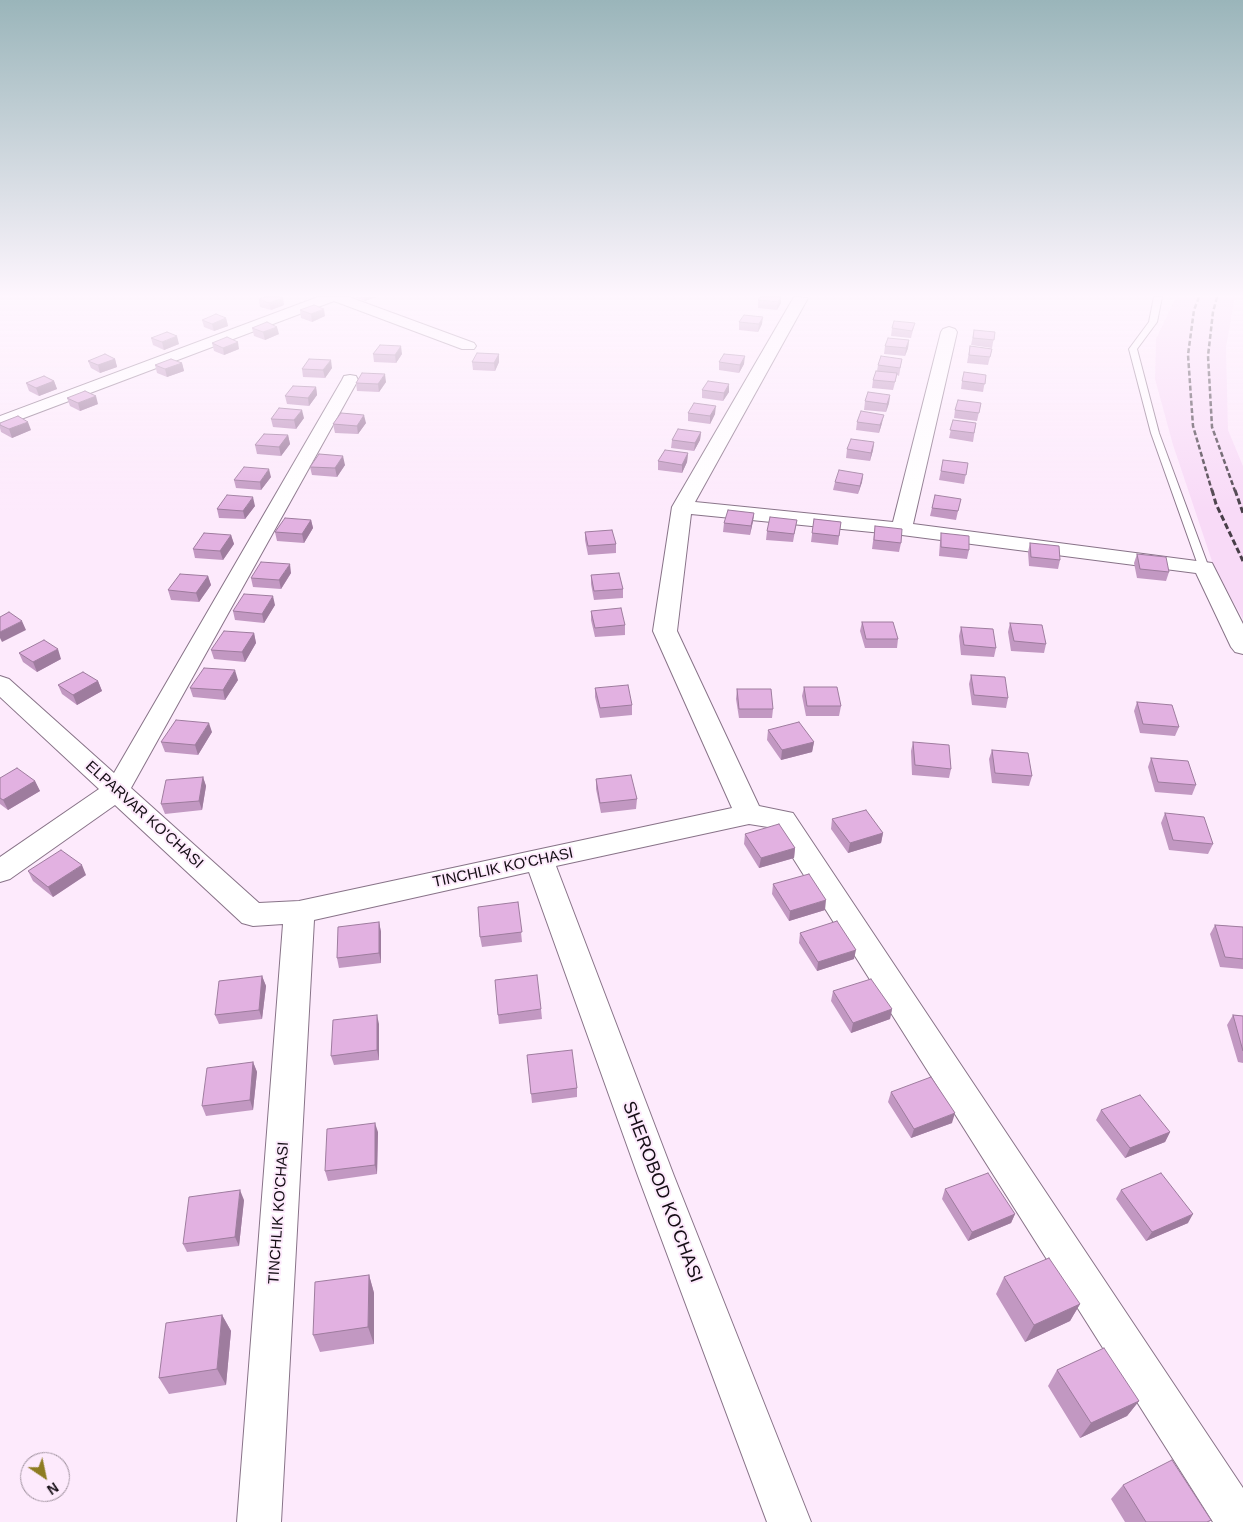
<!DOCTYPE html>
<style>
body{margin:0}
#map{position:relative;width:1243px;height:1522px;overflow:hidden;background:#fdeafc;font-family:Helvetica,sans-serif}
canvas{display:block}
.north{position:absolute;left:20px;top:1452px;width:50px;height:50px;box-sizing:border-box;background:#fdeafc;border:1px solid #a0929f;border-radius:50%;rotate:146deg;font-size:14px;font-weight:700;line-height:20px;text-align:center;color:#140d14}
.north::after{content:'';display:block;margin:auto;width:18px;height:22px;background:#8e7c22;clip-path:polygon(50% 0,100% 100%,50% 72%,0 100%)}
</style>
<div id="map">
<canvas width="1243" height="1522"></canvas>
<div class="north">N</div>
</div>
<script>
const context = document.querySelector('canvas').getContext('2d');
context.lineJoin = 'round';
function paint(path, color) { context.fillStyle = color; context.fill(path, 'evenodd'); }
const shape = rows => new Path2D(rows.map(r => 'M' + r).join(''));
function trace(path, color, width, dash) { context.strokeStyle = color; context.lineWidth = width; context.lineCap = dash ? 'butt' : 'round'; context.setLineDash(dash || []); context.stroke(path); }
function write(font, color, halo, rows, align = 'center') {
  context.font = font + ' Helvetica,sans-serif'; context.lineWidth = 4; context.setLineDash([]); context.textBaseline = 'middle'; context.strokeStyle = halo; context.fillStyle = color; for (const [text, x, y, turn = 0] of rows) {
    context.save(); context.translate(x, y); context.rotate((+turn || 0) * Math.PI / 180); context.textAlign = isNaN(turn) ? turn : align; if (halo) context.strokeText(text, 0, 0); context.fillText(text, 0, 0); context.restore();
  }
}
const built = shape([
 [1176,297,1235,297,1226,347,1228,430,1243,466,1243,619,1215,570,1173,445,1155,379,1156,339]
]);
const service = shape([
 [1154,297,1162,297,1157,322,1137,349,1159,433,1209,568,1204,571,1199,568,1151,433,1129,349,1149,322,1154,297]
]);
const minor = shape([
 [318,297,349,297,474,343,476,346,474,349,462,349,334,301,0,427,0,416,318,297],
 [794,297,808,298,695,502,893,522,941,332,943,329,949,327,955,329,957,332,913,524,1212,563,1243,624,1243,654,1235,652,1231,647,1196,573,902,535,691,514,677,631,759,806,793,813,1243,1488,1243,1522,1213,1522,774,828,749,824,556,866,674,1176,811,1522,767,1522,638,1176,529,872,314,920,281,1522,237,1522,283,924,253,926,242,923,115,805,10,879,0,882,0,857,99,789,0,697,0,676,9,679,114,773,342,380,344,376,350,375,356,376,358,380,131,788,259,903,299,901,732,808,653,631,672,507,794,297]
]);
const railFar1 = shape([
 [1199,297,1194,310,1188,355,1193,426,1212,491],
 [1217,297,1213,312,1208,356,1212,427,1235,491]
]);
const rail = shape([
 [1212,490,1216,504,1243,561],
 [1235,490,1243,513]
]);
const wall = shape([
 [354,297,376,297,365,301],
 [259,299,284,305,271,310,260,307],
 [758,300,781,303,777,310,758,308],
 [300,310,325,316,312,322,301,318],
 [226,318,228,326,214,331,204,327,202,320],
 [739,322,762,324,758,332,739,330],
 [915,323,913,330,911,338,891,336,892,328],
 [252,328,279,334,265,340,254,336],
 [974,330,995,332,992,348,971,345],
 [151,338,179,344,164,350,153,345],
 [909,340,908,348,905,356,884,354,885,346],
 [212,343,239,349,224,355,214,351],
 [970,346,992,349,988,365,967,363],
 [373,354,402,354,396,363,374,362],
 [499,354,499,362,495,371,473,370,472,362],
 [115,359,117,367,100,373,91,368,88,361],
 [902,359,899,376,897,375,893,390,872,388,873,380,877,371,878,365],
 [719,362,744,364,739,373,719,370],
 [182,363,184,371,167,377,157,373,155,365],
 [332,368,325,378,303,377,302,369],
 [986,375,983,392,961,389,962,381],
 [54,381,57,389,39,396,29,391,26,383],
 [386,382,379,392,357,391,356,383],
 [316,387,317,395,309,406,287,404,285,396],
 [702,390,729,392,723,401,702,398],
 [890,395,889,403,886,412,864,410,865,401],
 [67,398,98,404,80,411,70,406],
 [981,403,977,421,954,418,955,410],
 [688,413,715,414,710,424,688,421],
 [304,418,296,429,273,427,271,419],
 [953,420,976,423,973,442,949,438],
 [857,422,882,423,879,433,856,430],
 [0,423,31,430,12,438,1,432,0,428],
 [366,423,358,434,335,433,333,424],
 [701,432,700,440,694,451,671,448,672,440],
 [288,435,290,444,281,456,257,454,255,445],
 [874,442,873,450,870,461,846,458,847,449],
 [688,453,687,462,682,473,658,470,658,461],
 [943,460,968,463,964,484,939,480],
 [345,465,337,477,312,475,310,467],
 [863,474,862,482,858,494,833,490,835,482],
 [271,477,261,490,236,488,234,480],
 [935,495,958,511,956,520,930,516],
 [255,506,245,519,219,518,217,509],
 [754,513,753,521,750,535,723,532,724,523],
 [814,519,841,522,838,545,811,542],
 [311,520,313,528,304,543,277,541,275,532],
 [797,520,793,542,766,540,767,531],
 [875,526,901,543,899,552,872,549],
 [585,532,616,544,616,553,588,555,585,540],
 [941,533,969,550,967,559,939,556,940,542],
 [231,535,234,544,223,560,195,558,193,549],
 [1030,543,1060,560,1058,569,1029,566,1028,552],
 [1137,554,1169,572,1166,581,1137,578,1134,563],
 [291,573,281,589,253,587,251,578],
 [591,575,623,589,623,598,594,600,591,584],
 [208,576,211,585,199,602,171,600,168,590],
 [275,605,264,623,235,620,233,611],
 [591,611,625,625,625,635,595,637,591,620],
 [862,622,898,639,897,648,865,648,860,631],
 [1010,623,1046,644,1044,653,1011,651,1008,632],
 [961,627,996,648,994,657,961,655,959,636],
 [254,633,256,643,245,662,214,659,211,650],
 [19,653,61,659,37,672,23,662],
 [971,675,1008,698,1006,708,972,705,969,684],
 [238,680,225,700,193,697,190,688],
 [98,681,102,691,77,705,62,694,58,685],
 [804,687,841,706,839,716,806,716,802,696],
 [595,688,632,705,632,715,600,718,595,697],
 [737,689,773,709,772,718,739,718,736,699],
 [1137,702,1179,727,1175,736,1140,733,1134,711],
 [768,730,814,742,812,752,781,760,767,740],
 [212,732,198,755,165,752,161,742],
 [913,742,951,769,949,778,912,775,911,751],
 [992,750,1032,776,1029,786,992,783,989,759],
 [1151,758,1196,785,1192,795,1155,792,1148,767],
 [203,777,206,786,202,810,165,814,161,804],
 [0,778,35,781,40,791,8,810,0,804],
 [596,779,637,799,636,809,601,813,596,789],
 [1165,813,1213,844,1208,854,1169,850,1161,823],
 [832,819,883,833,881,843,848,853,831,829],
 [745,834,795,848,794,858,759,868,744,844],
 [28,871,86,875,53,897,33,881],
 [773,884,825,910,789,921,772,894],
 [518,902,522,942,482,947,480,937],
 [379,922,381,932,381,963,339,968,337,958],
 [1215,925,1243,927,1243,969,1220,967,1210,934],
 [800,933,854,959,817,971,799,943],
 [262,976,266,986,262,1019,219,1024,215,1015],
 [833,991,892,1009,890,1019,851,1033,831,1001],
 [541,1009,542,1019,499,1024,498,1015],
 [1233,1015,1243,1016,1243,1063,1238,1062,1227,1025],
 [379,1024,379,1060,334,1065,331,1056],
 [527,1055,577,1088,577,1097,532,1103],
 [253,1062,257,1072,253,1110,206,1116,202,1106],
 [891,1092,952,1123,911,1138,888,1102],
 [1101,1110,1170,1132,1165,1142,1125,1158,1096,1120],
 [378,1132,377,1174,328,1181,325,1171],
 [945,1189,1015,1214,1011,1223,968,1241,942,1199],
 [1121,1190,1188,1223,1146,1241,1116,1199],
 [244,1200,239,1246,187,1252,183,1244],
 [369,1275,374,1293,374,1344,320,1352,313,1335],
 [1004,1277,1080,1304,1070,1321,1025,1342,996,1294],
 [222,1315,231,1331,226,1385,169,1394,159,1378],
 [1057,1370,1139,1401,1127,1416,1080,1438,1048,1386],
 [1123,1485,1211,1520,1209,1522,1125,1522,1111,1499]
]);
const shadedWall = shape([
 [364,297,376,297,365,301],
 [781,297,781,303,777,310,778,302],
 [283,298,284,305,271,310,269,303],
 [324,309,325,316,312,322,311,314],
 [763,317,762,324,758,332,759,324],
 [226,318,228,326,214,331,212,324],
 [277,327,279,334,265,340,263,332],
 [177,336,179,344,164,350,162,342],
 [909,340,908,348,905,356,906,348],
 [238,342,239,349,224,355,223,348],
 [401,346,402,354,396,363,395,355],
 [499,354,499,362,495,371,494,363],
 [745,356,744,364,739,373,740,365],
 [115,359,117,367,100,373,98,365],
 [331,360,332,368,325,378,323,370],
 [182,363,184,371,167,377,165,369],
 [385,374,386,382,379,392,378,384],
 [54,381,57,389,39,396,36,388],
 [729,384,729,392,723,401,724,393],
 [316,387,317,395,309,406,308,398],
 [890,395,889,403,886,412,887,404],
 [96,396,98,404,80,411,78,403],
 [716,406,715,414,710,424,710,416],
 [302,410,304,418,296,429,294,420],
 [364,415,366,423,358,434,357,426],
 [884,415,882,423,879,433,880,425],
 [28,422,31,430,12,438,9,429],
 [701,432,700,440,694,451,695,443],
 [288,435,290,444,281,456,279,447],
 [874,442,873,450,870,461,871,453],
 [688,453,687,462,682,473,682,465],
 [343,456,345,465,337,477,335,468],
 [269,469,271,477,261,490,260,482],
 [863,474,862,482,858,494],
 [253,497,255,506,245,519,243,511],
 [754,513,753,521,750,535,751,526],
 [311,520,313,528,304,543,302,534],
 [231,535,234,544,223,560,220,551],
 [290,564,291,573,281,589,279,580],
 [208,576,211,585,199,602,196,593],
 [273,596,275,605,264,623,262,614],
 [22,621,26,630,2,642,0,638,0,632],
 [254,633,256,643,245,662,242,652],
 [58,649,61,659,37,672,33,662],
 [235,670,238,680,225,700,223,690],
 [98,681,102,691,77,705,73,695],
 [209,723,212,732,198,755,195,745],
 [814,742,812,752,781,760,782,750],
 [203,777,206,786,202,810,199,801],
 [35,781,40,791,8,810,3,800],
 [883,833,881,843,848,853,850,843],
 [795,848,794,858,759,868,761,858],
 [82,865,86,875,53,897,48,887],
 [826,900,825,910,789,921,790,911],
 [379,922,381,932,381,963,379,953],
 [856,950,854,959,817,971,818,962],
 [262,976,266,986,262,1019,259,1010],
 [892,1009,890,1019,851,1033,853,1023],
 [377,1015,379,1024,379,1060,377,1050],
 [253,1062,257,1072,253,1110,250,1100],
 [955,1113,952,1123,911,1138,914,1129],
 [375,1123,378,1132,377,1174,375,1165],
 [1170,1132,1165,1142,1125,1158,1130,1148],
 [240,1190,244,1200,239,1246,235,1237],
 [1015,1214,1011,1223,968,1241,972,1232],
 [1193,1214,1188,1223,1146,1241,1152,1232],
 [369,1275,374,1293,374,1344,368,1327],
 [1080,1304,1070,1321,1025,1342,1034,1325],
 [222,1315,231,1331,226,1385,217,1369],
 [1139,1401,1127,1416,1080,1438,1091,1423]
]);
const building = shape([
 [265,297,280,297,283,298,269,303,259,299,265,297],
 [760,297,781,297,778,302,758,300,760,297],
 [314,305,324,309,311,314,300,310,314,305],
 [216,314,226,318,212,324,202,320,216,314],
 [744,315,763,317,759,324,739,322,744,315],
 [894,321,915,323,912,331,892,328,894,321],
 [267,322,277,327,263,332,252,328,267,322],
 [974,330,995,332,994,340,973,338,974,330],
 [167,332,177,336,162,342,151,338,167,332],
 [227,337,238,342,223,348,212,343,227,337],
 [888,338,909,340,906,348,885,346,888,338],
 [380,345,401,346,395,355,373,354,380,345],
 [970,346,992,349,990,357,969,355,970,346],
 [477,353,499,354,494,363,472,362,477,353],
 [105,354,115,359,98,365,88,361,105,354],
 [724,354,745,356,740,365,719,362,724,354],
 [881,356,902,359,900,368,878,365,881,356],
 [171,359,182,363,165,369,155,365,171,359],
 [309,359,331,360,323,370,302,369,309,359],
 [876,371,897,373,895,382,873,380,876,371],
 [964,372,986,375,985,384,962,381,964,372],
 [362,373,385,374,378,384,356,383,362,373],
 [44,376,54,381,36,388,26,383,44,376],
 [708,381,729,384,724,393,702,390,708,381],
 [293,386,316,387,308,398,285,396,293,386],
 [85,391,96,396,78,403,67,398,85,391],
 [868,392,890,395,887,404,865,401,868,392],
 [958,400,981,403,979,413,955,410,958,400],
 [694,403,716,406,710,416,688,413,694,403],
 [279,408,302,410,294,420,271,419,279,408],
 [861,411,884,415,880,425,857,422,861,411],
 [341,413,364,415,357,426,333,424,341,413],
 [18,416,28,422,9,429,0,425,0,423,18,416],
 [953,420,976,423,974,433,950,430,953,420],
 [678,429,701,432,695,443,672,440,678,429],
 [264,434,288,435,279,447,255,445,264,434],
 [851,439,874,442,871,453,847,449,851,439],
 [665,450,688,453,682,465,658,461,665,450],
 [319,454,343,456,335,468,310,467,319,454],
 [943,460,968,463,966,475,941,471,943,460],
 [244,467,269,469,260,482,234,480,244,467],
 [839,470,863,474,860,486,835,482,839,470],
 [227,495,253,497,243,511,217,509,227,495],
 [935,495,961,499,958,511,932,508,935,495],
 [728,510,754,513,751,526,724,523,728,510],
 [770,517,797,520,794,534,767,531,770,517],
 [285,518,311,520,302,534,275,532,285,518],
 [814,519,841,522,839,536,812,533,814,519],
 [875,526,902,529,901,543,874,540,875,526],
 [612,530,616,544,588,546,585,532,612,530],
 [204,533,231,535,220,551,193,549,204,533],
 [941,533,969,536,969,550,941,547,941,533],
 [1030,543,1059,546,1060,560,1031,557,1030,543],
 [1137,554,1166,557,1169,572,1140,569,1137,554],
 [261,562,290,564,279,580,251,578,261,562],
 [619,573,623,589,594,591,591,575,619,573],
 [180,574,208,576,196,593,168,590,180,574],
 [244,594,273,596,262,614,233,611,244,594],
 [621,608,625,625,595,628,591,611,621,608],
 [9,612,22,621,0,632,0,617,9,612],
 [862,622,893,622,898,639,866,639,862,622],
 [1010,623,1042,625,1046,644,1014,641,1010,623],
 [961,627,993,629,996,648,964,645,961,627],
 [224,631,254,633,242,652,211,650,224,631],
 [44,640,58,649,33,662,19,653,44,640],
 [204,668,235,670,223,690,190,688,204,668],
 [83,672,98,681,73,695,58,685,83,672],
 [971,675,1005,677,1008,698,974,695,971,675],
 [628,685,632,705,600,708,595,688,628,685],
 [804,687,837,687,841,706,807,706,804,687],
 [737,689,771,689,773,709,739,709,737,689],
 [1137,702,1172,705,1179,727,1143,724,1137,702],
 [176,720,209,723,195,745,161,742,176,720],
 [799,722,814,742,782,750,768,730,799,722],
 [913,742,949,745,951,769,915,765,913,742],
 [992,750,1028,753,1032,776,995,773,992,750],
 [1151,758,1188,761,1196,785,1158,782,1151,758],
 [17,768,35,781,3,800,0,798,0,778,17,768],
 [631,775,637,799,600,803,596,779,631,775],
 [203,777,199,801,161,804,166,780,203,777],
 [866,810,883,833,850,843,832,819,866,810],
 [1165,813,1204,817,1213,844,1173,840,1165,813],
 [779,824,795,848,761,858,745,834,779,824],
 [61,850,82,865,48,887,28,871,61,850],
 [809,874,826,900,790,911,773,884,809,874],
 [518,902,522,932,480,937,478,907,518,902],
 [837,921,856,950,818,962,800,933,837,921],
 [379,922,379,953,337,958,338,927,379,922],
 [1215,925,1243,927,1243,959,1225,957,1215,925],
 [537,975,541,1009,498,1015,495,980,537,975],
 [262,976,259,1010,215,1015,219,981,262,976],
 [871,979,892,1009,853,1023,833,991,871,979],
 [377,1015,377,1050,331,1056,333,1020,377,1015],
 [1233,1015,1243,1016,1243,1051,1233,1015],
 [572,1050,577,1088,531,1094,527,1055,572,1050],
 [253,1062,250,1100,202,1106,207,1068,253,1062],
 [931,1077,955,1113,914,1129,891,1092,931,1077],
 [1140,1095,1170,1132,1130,1148,1101,1110,1140,1095],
 [375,1123,375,1165,325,1171,327,1129,375,1123],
 [988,1173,1015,1214,972,1232,945,1189,988,1173],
 [1161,1173,1193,1214,1152,1232,1121,1190,1161,1173],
 [240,1190,235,1237,183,1244,189,1197,240,1190],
 [1049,1258,1080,1304,1034,1325,1004,1277,1049,1258],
 [369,1275,368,1327,313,1335,315,1282,369,1275],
 [222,1315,217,1369,159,1378,166,1323,222,1315],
 [1104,1348,1139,1401,1091,1423,1057,1370,1104,1348],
 [1172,1460,1211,1520,1207,1522,1146,1522,1123,1485,1172,1460]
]);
const streetNames = [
 ["ELPARVAR KO'CHASI",144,815,42],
 ["TINCHLIK KO'CHASI",503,868,-12],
 ["TINCHLIK KO'CHASI",279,1213,-86]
];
const nearStreetnames = [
 ["SHEROBOD KO'CHASI",662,1192,69]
];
paint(built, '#f8daf7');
trace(service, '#887388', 2);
trace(minor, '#887388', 2);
paint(service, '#fff');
paint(minor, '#fff');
trace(railFar1, '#483e48', 2.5, [5, 2.5]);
trace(rail, '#483e48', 3, [6, 3]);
paint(wall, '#c298c2');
paint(shadedWall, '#9e7c9e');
paint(building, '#e2b1e1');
trace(building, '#9e7c9e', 1);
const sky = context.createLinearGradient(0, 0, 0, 510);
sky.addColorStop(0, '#9ab5ba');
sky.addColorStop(0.58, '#fef6fe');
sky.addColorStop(1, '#fef6fe00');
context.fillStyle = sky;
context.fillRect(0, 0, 1243, 510);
write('15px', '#140d14', '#fdeafc', streetNames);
write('18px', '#140d14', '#fdeafc', nearStreetnames);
</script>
